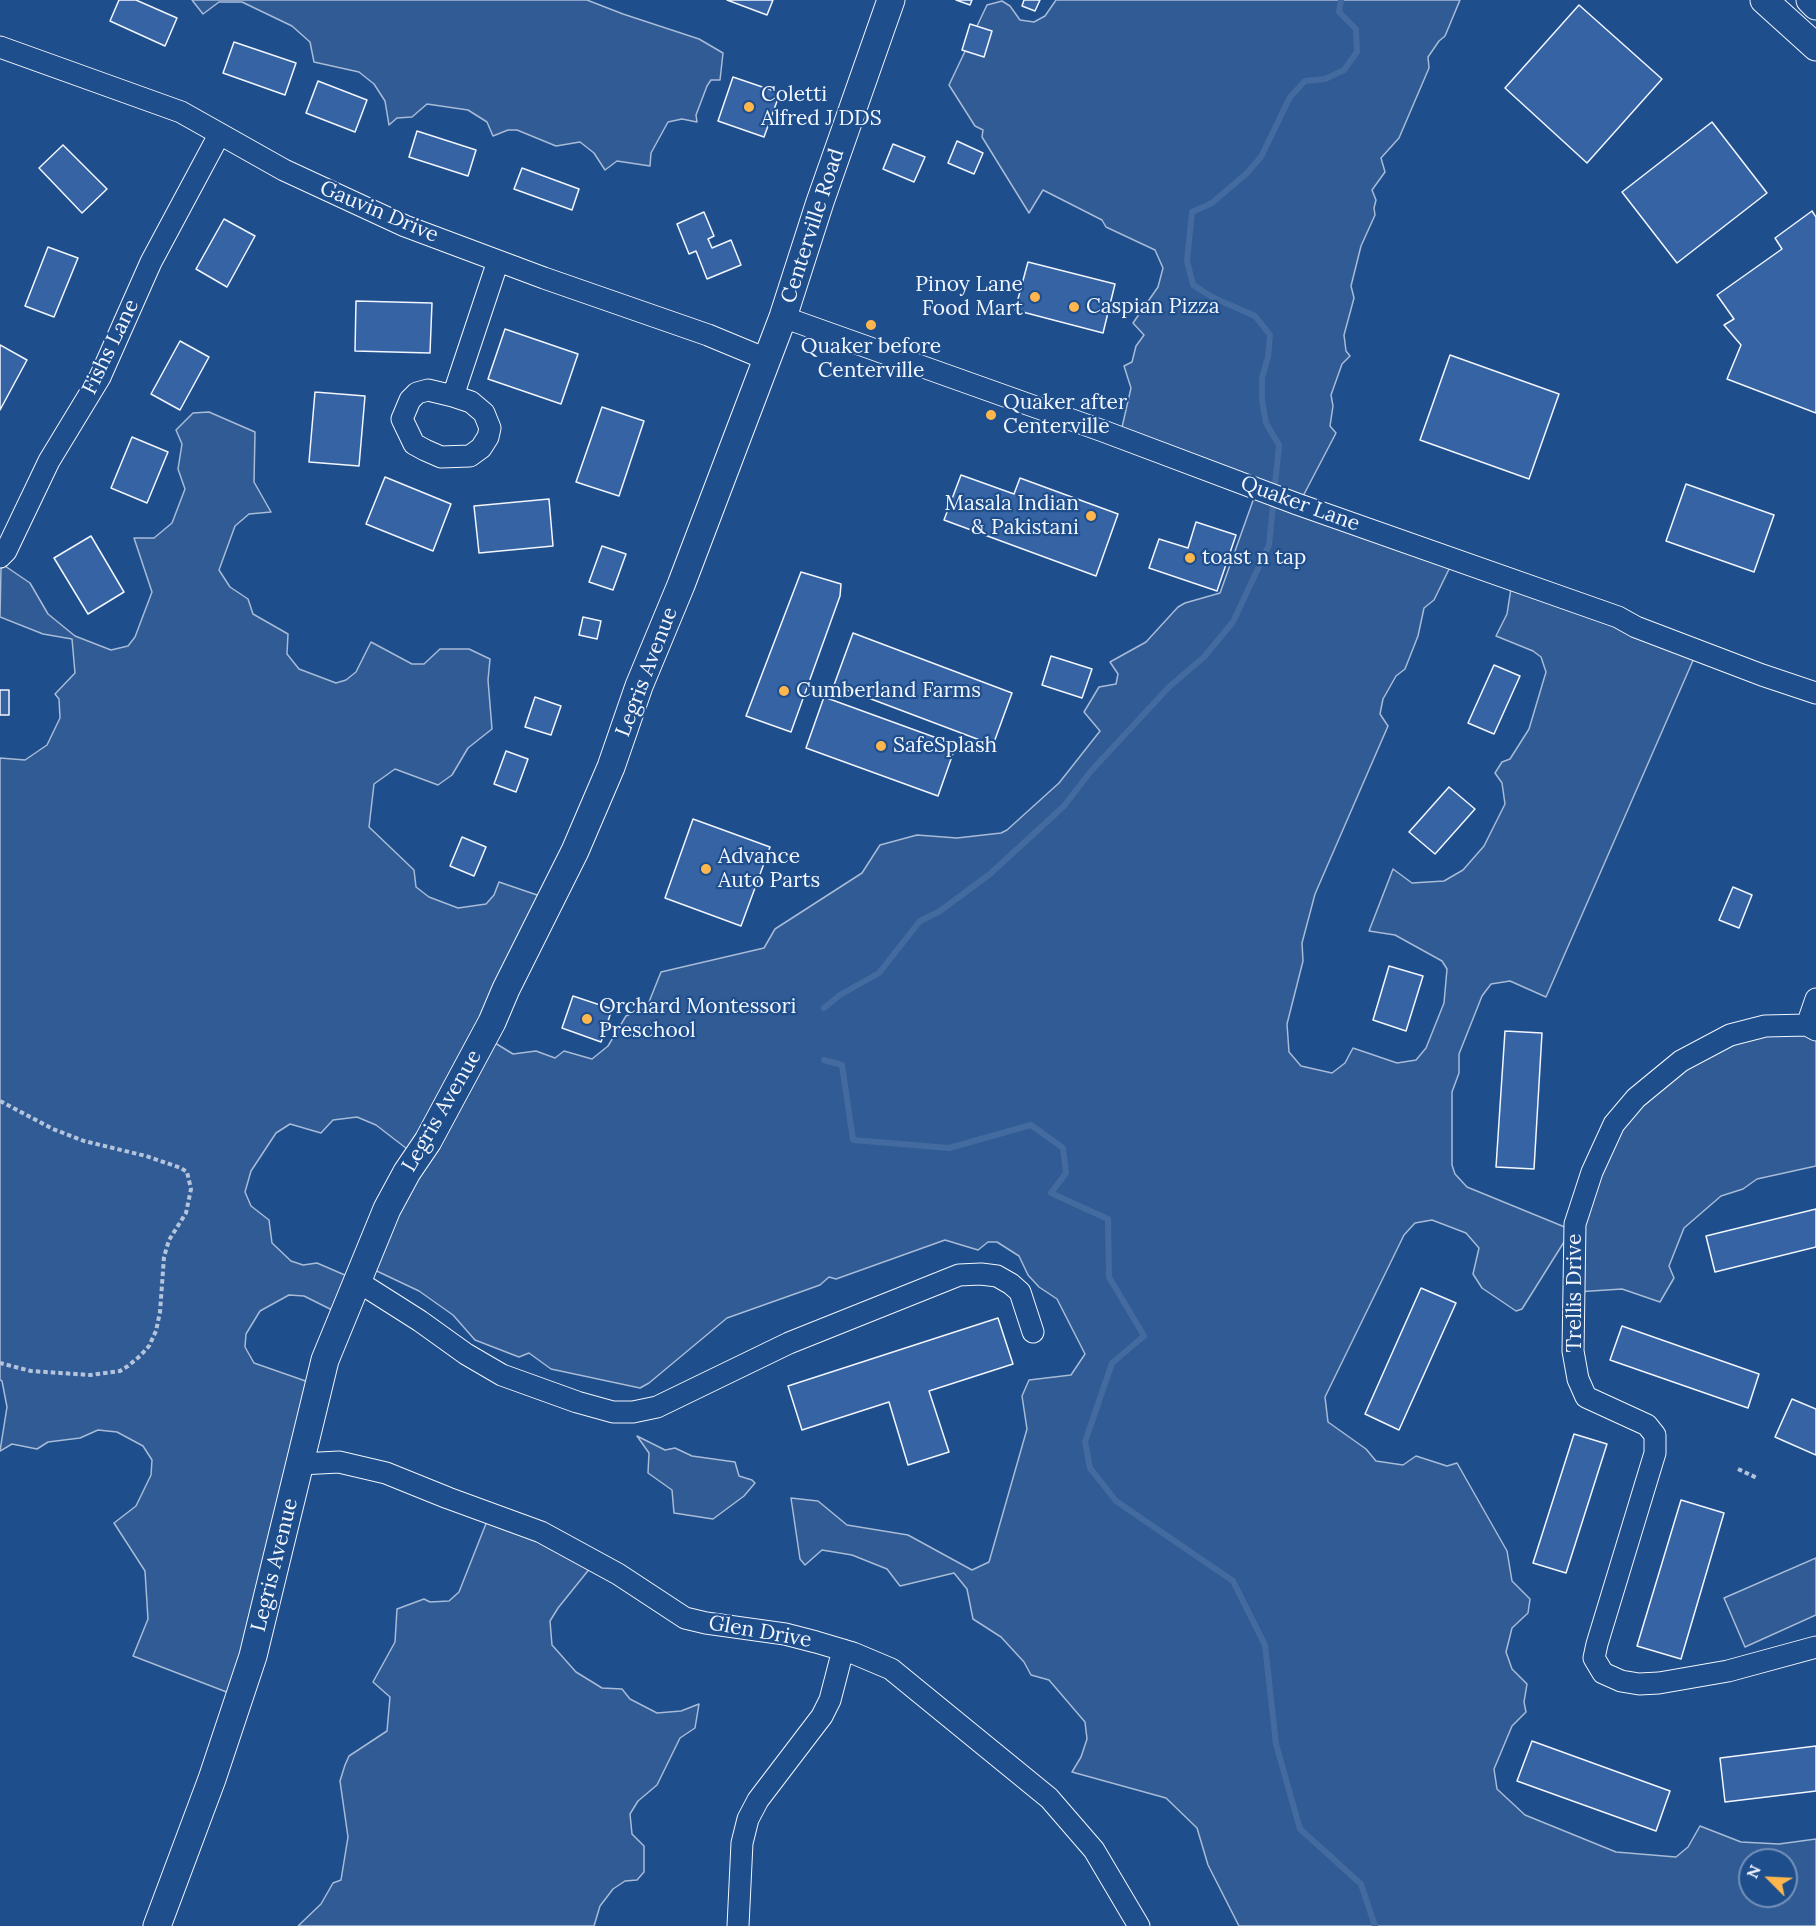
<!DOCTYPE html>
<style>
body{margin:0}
#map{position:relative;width:1816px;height:1926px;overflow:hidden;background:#1f4e8c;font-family:Lora,serif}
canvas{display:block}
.north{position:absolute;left:1738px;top:1848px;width:60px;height:60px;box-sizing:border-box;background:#1f4e8c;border:2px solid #7391ba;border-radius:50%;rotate:294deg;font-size:16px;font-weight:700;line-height:24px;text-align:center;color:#f2f6ff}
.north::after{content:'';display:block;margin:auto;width:21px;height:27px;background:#ffb74d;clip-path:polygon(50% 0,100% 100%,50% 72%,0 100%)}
</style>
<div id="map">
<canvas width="1816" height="1926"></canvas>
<div class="north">N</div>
</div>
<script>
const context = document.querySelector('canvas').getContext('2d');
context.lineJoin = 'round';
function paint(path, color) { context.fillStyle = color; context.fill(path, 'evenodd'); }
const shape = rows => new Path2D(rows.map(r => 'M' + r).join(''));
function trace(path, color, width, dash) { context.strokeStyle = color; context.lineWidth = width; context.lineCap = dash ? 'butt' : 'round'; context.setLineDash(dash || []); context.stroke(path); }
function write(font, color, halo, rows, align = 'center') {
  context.font = font + ' Lora,serif'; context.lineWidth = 4.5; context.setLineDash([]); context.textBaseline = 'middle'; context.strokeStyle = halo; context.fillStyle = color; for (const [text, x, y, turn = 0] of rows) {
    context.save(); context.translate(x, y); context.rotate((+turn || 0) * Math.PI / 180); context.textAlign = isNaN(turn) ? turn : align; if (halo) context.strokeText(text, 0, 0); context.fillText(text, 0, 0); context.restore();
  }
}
const built = shape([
 [192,0,587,0,623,14,699,39,723,53,720,80,711,80,707,86,696,115,697,122,682,119,668,122,651,153,650,166,617,161,605,170,594,153,580,142,556,146,517,130,508,130,493,136,487,122,468,110,427,104,412,117,397,118,389,125,385,101,374,84,359,72,314,62,310,42,292,26,242,2,219,2,203,14,192,0],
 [1056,0,1460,0,1445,36,1439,41,1428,57,1429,68,1399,138,1381,158,1385,172,1372,190,1376,200,1374,208,1375,215,1361,246,1351,286,1354,298,1344,335,1346,351,1350,356,1342,364,1331,395,1333,406,1330,426,1336,433,1301,500,1453,561,1434,600,1424,608,1418,636,1405,669,1396,676,1383,699,1380,714,1388,726,1315,894,1302,943,1303,961,1287,1024,1289,1052,1301,1066,1332,1073,1345,1063,1353,1048,1397,1063,1416,1060,1426,1048,1444,1003,1447,969,1442,961,1395,935,1369,931,1393,869,1412,883,1444,881,1463,870,1484,846,1505,804,1502,783,1495,773,1502,762,1510,759,1529,729,1546,672,1541,657,1533,651,1496,636,1507,614,1512,582,1698,649,1546,997,1510,981,1491,984,1482,996,1459,1054,1459,1073,1452,1092,1452,1165,1455,1174,1467,1187,1572,1230,1592,1165,1672,1064,1801,1023,1816,991,1816,1166,1757,1179,1743,1189,1721,1196,1684,1228,1669,1266,1674,1278,1660,1302,1622,1289,1576,1292,1569,1234,1522,1309,1516,1311,1482,1288,1473,1274,1479,1248,1466,1233,1432,1220,1415,1223,1404,1235,1325,1397,1328,1422,1366,1449,1376,1461,1403,1465,1416,1456,1447,1466,1457,1463,1507,1551,1512,1581,1530,1599,1528,1613,1512,1628,1506,1652,1512,1669,1527,1684,1524,1702,1526,1712,1512,1726,1494,1769,1497,1789,1525,1815,1616,1852,1676,1857,1688,1847,1700,1826,1741,1842,1779,1844,1816,1839,1816,1926,1239,1926,1208,1865,1197,1828,1166,1798,1072,1772,1081,1757,1087,1739,1085,1722,1049,1680,1031,1675,1024,1662,1001,1637,973,1619,967,1589,954,1573,900,1586,887,1569,852,1555,822,1550,805,1565,800,1559,791,1498,818,1501,847,1525,908,1535,972,1570,989,1562,1027,1429,1022,1396,1029,1380,1071,1375,1085,1354,1057,1299,1039,1287,1028,1275,1019,1256,997,1242,988,1242,978,1250,945,1240,836,1279,829,1277,820,1285,727,1318,649,1383,640,1388,551,1369,529,1353,519,1357,475,1340,453,1315,419,1291,364,1265,411,1152,376,1125,357,1117,333,1120,321,1133,290,1124,276,1133,251,1171,245,1192,251,1206,269,1220,272,1243,291,1261,303,1265,317,1263,354,1279,342,1315,304,1296,289,1295,260,1311,246,1334,245,1347,254,1363,317,1385,237,1696,133,1656,148,1619,145,1571,114,1523,136,1506,151,1475,152,1460,143,1446,117,1432,98,1430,80,1438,48,1442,37,1449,12,1444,0,1451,7,1407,2,1381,0,1380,0,758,25,760,47,745,60,718,59,699,55,694,75,673,72,639,43,634,0,617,1,568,5,566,30,583,48,614,75,636,111,650,128,646,135,637,152,592,134,538,154,538,172,523,185,489,178,469,182,444,176,430,193,413,209,412,255,432,254,482,271,512,249,514,235,526,219,570,230,587,248,599,253,614,288,634,287,654,299,669,336,683,346,680,356,672,371,642,412,664,424,664,440,649,469,649,490,659,488,680,492,729,468,748,452,775,438,785,395,769,374,784,369,827,414,870,416,887,429,897,458,908,486,904,494,895,499,882,543,897,482,1035,513,1054,536,1051,555,1058,564,1051,592,1059,608,1046,626,1016,647,1007,661,972,764,948,775,929,862,873,880,845,917,835,957,838,1001,833,1007,830,1059,783,1100,731,1084,712,1099,687,1116,684,1118,674,1110,662,1146,642,1178,607,1185,603,1220,593,1255,495,1120,436,1131,388,1124,366,1132,362,1136,346,1144,335,1133,323,1158,287,1163,268,1155,250,1106,227,1102,220,1043,190,1029,213,982,137,983,130,975,126,949,85,987,5,1002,1,1010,6,1020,20,1034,22,1045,16,1056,0],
 [1750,1860,1786,1860,1786,1896,1750,1896,1750,1860],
 [637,1436,665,1450,675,1448,692,1456,735,1462,739,1476,752,1480,755,1483,744,1496,713,1519,674,1513,672,1490,648,1473,649,1453,637,1436],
 [489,1516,595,1562,558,1608,550,1621,552,1645,576,1672,602,1688,622,1689,630,1699,657,1713,681,1711,699,1704,695,1728,680,1738,657,1785,638,1801,630,1814,632,1834,644,1846,644,1872,637,1880,625,1881,613,1889,600,1906,594,1926,298,1926,321,1904,333,1883,341,1880,348,1837,340,1781,345,1765,349,1756,387,1731,390,1697,373,1682,395,1642,397,1609,424,1599,430,1602,449,1601,459,1592,489,1516],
 [1816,1558,1816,1615,1745,1647,1724,1598,1816,1558]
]);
const stream = shape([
 [824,1008,840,995,879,973,920,921,940,911,990,874,1064,806,1091,771,1169,687,1204,657,1233,622,1269,545,1279,445,1266,423,1262,400,1262,378,1268,357,1270,335,1255,316,1212,297,1193,285,1187,261,1192,212,1212,203,1247,173,1261,157,1290,97,1305,81,1325,79,1344,70,1357,52,1356,29,1339,12,1341,0],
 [824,1060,842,1065,853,1140,949,1148,1031,1125,1063,1148,1066,1173,1051,1193,1108,1219,1109,1277,1144,1336,1112,1363,1085,1442,1090,1468,1116,1501,1233,1581,1265,1645,1276,1744,1300,1829,1361,1884,1375,1926]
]);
const building = shape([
 [119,0,136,0,177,18,165,46,110,21,119,0],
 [727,0,773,0,767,15,727,0],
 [956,0,972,0,970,5,956,0],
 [1024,0,1040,0,1035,11,1022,6,1024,0],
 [1579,5,1662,79,1587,163,1505,88,1579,5],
 [970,24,992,31,984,57,962,50,970,24],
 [234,42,296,63,285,95,223,73,234,42],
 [733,77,780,93,764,137,718,121,733,77],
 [318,81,367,100,355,132,306,113,318,81],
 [1712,122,1767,193,1677,263,1622,192,1712,122],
 [417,131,476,150,468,176,409,157,417,131],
 [957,141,983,153,974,174,948,163,957,141],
 [893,144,925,157,914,182,883,169,893,144],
 [63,145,107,189,82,213,39,168,63,145],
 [522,168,579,189,572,210,514,189,522,168],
 [1812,211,1816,217,1816,413,1727,379,1741,345,1724,325,1734,319,1717,295,1782,249,1775,238,1812,211],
 [704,212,714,236,708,239,712,248,731,240,741,265,707,279,696,251,689,254,677,224,704,212],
 [224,219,255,236,227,287,196,269,224,219],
 [48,247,78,258,54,317,25,306,48,247],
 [1028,262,1115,284,1103,333,1015,310,1028,262],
 [356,301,432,303,430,353,355,351,356,301],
 [505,329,578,354,561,404,488,379,505,329],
 [180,341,209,357,180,410,151,394,180,341],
 [0,345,27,360,0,410,0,345],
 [1450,355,1559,394,1529,479,1420,440,1450,355],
 [315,392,365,396,359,466,309,462,315,392],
 [602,407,644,421,619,496,576,482,602,407],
 [132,437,168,452,147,503,111,488,132,437],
 [961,475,1014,494,1020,478,1118,514,1096,576,944,520,961,475],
 [385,477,451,504,433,551,366,524,385,477],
 [1686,484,1774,515,1754,572,1666,541,1686,484],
 [549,499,553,546,479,553,474,506,549,499],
 [1196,522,1236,535,1217,591,1149,568,1159,539,1188,548,1196,522],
 [91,536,124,592,88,614,54,558,91,536],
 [602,546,626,554,613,590,589,582,602,546],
 [801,572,841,584,840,596,791,732,746,716,801,572],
 [583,617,601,621,597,639,579,635,583,617],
 [853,633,1012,693,993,745,834,685,853,633],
 [1051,656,1092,669,1082,698,1042,685,1051,656],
 [1494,665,1520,676,1494,734,1468,723,1494,665],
 [0,690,9,690,9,715,0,715,0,690],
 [535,697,561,706,551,735,525,727,535,697],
 [824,697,956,745,938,796,806,748,824,697],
 [506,751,528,759,516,792,494,784,506,751],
 [1449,787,1475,809,1435,854,1409,832,1449,787],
 [693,819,770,847,741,926,665,898,693,819],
 [462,837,486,847,474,876,450,866,462,837],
 [1733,887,1752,895,1739,928,1719,920,1733,887],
 [1389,966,1423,976,1406,1031,1373,1020,1389,966],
 [573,996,612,1009,601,1042,562,1028,573,996],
 [1505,1031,1542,1033,1534,1169,1496,1167,1505,1031],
 [1816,1209,1816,1247,1715,1272,1706,1236,1816,1209],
 [1421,1288,1456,1303,1399,1430,1365,1414,1421,1288],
 [998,1318,1013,1364,929,1391,949,1452,908,1465,889,1402,802,1430,788,1386,998,1318],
 [1622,1326,1759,1374,1748,1408,1610,1360,1622,1326],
 [1792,1399,1816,1409,1816,1455,1775,1437,1792,1399],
 [1574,1434,1607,1444,1566,1573,1533,1563,1574,1434],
 [1681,1500,1724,1513,1681,1659,1637,1646,1681,1500],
 [1532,1741,1670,1791,1656,1831,1517,1781,1532,1741],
 [1816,1746,1816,1791,1725,1802,1720,1758,1816,1746]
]);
const path = shape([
 [0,1101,53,1129,84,1141,146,1156,181,1168,187,1172,191,1189,186,1213,169,1240,164,1257,160,1312,156,1331,149,1346,140,1356,128,1366,120,1371,90,1375,31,1371,0,1363],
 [1738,1469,1757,1478]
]);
const minor = shape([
 [0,47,181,112,284,170,405,226,544,278,708,335,766,359],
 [783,317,1103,431,1297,504,1618,617,1636,627,1762,675,1816,693],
 [453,396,471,402,484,413,490,428,488,437,481,448,470,456,441,457,425,450,414,444,402,419,410,400,417,393,428,390,453,396,498,261],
 [0,557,6,551,49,461,100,377,151,262,219,135],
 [1807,1025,1816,999],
 [1816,1030,1807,1025,1765,1026,1730,1035,1681,1061,1636,1098,1614,1124,1592,1172,1575,1224,1573,1351,1578,1379,1586,1397,1647,1425,1655,1435,1655,1453,1597,1644,1594,1658,1603,1673,1621,1681,1639,1684,1659,1683,1728,1671,1816,1647],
 [357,1281,420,1321,466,1354,502,1375,577,1402,613,1412,633,1412,657,1407,789,1343,959,1275,981,1274,997,1276,1011,1284,1020,1292,1033,1332],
 [300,1464,339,1462,386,1473,448,1498,541,1532,618,1574,685,1618,706,1623,785,1634,816,1642,853,1653,891,1669,1049,1798,1094,1850,1139,1926],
 [738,1926,742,1843,748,1819,758,1800,822,1716,830,1700,843,1650]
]);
const major = shape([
 [1764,0,1816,47],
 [1810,0,1816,6],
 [157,1926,212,1779,253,1656,325,1360,387,1209,407,1172,428,1141,492,1022,506,989,575,851,611,767,639,686,681,585,783,317,820,202,891,0]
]);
const markers = [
 [749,107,6,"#ffb74d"],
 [1035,297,6,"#ffb74d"],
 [1074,307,6,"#ffb74d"],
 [871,325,6,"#ffb74d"],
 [991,415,6,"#ffb74d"],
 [1091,516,6,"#ffb74d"],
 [1190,558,6,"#ffb74d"],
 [784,691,6,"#ffb74d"],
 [881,746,6,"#ffb74d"],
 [706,869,6,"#ffb74d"],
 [587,1019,6,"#ffb74d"]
];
const poiNames = [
 ["Coletti",761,95],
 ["Alfred J DDS",761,119],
 ["Pinoy Lane",1023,285,"right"],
 ["Food Mart",1023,309,"right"],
 ["Caspian Pizza",1086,307],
 ["Quaker before",871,347,"center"],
 ["Centerville",871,371,"center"],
 ["Quaker after",1003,403],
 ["Centerville",1003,427],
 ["Masala Indian",1079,504,"right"],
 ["& Pakistani",1079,528,"right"],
 ["toast n tap",1202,558],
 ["Cumberland Farms",796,691],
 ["SafeSplash",893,746],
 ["Advance",718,857],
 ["Auto Parts",718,881],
 ["Orchard Montessori",599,1007],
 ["Preschool",599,1031]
];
const streetNames = [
 ["Gauvin Drive",379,212,23],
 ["Centerville Road",813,226,-72],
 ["Fishs Lane",111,347,-64],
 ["Quaker Lane",1300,504,20],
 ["Legris Avenue",647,672,-69],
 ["Legris Avenue",442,1111,-60],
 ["Trellis Drive",1575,1293,-90],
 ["Legris Avenue",275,1565,-76],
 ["Glen Drive",760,1632,10]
];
paint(built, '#305b95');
trace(built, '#a8bbd7', 1.5);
trace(stream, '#446ba0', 6);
paint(building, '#3563a3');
trace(building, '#f2f6ff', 1.5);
trace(minor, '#f2f6ff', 23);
trace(major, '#f2f6ff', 29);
trace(path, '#b3c4dc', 4, [4.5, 3]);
trace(minor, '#1f4e8c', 21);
trace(major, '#1f4e8c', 27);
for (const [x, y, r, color] of markers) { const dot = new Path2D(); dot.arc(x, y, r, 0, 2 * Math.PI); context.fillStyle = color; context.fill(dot); trace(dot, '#1f4e8c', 2); }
write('21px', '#f2f6ff', '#1f4e8c', poiNames, 'left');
write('21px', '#f2f6ff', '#1f4e8c', streetNames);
</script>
